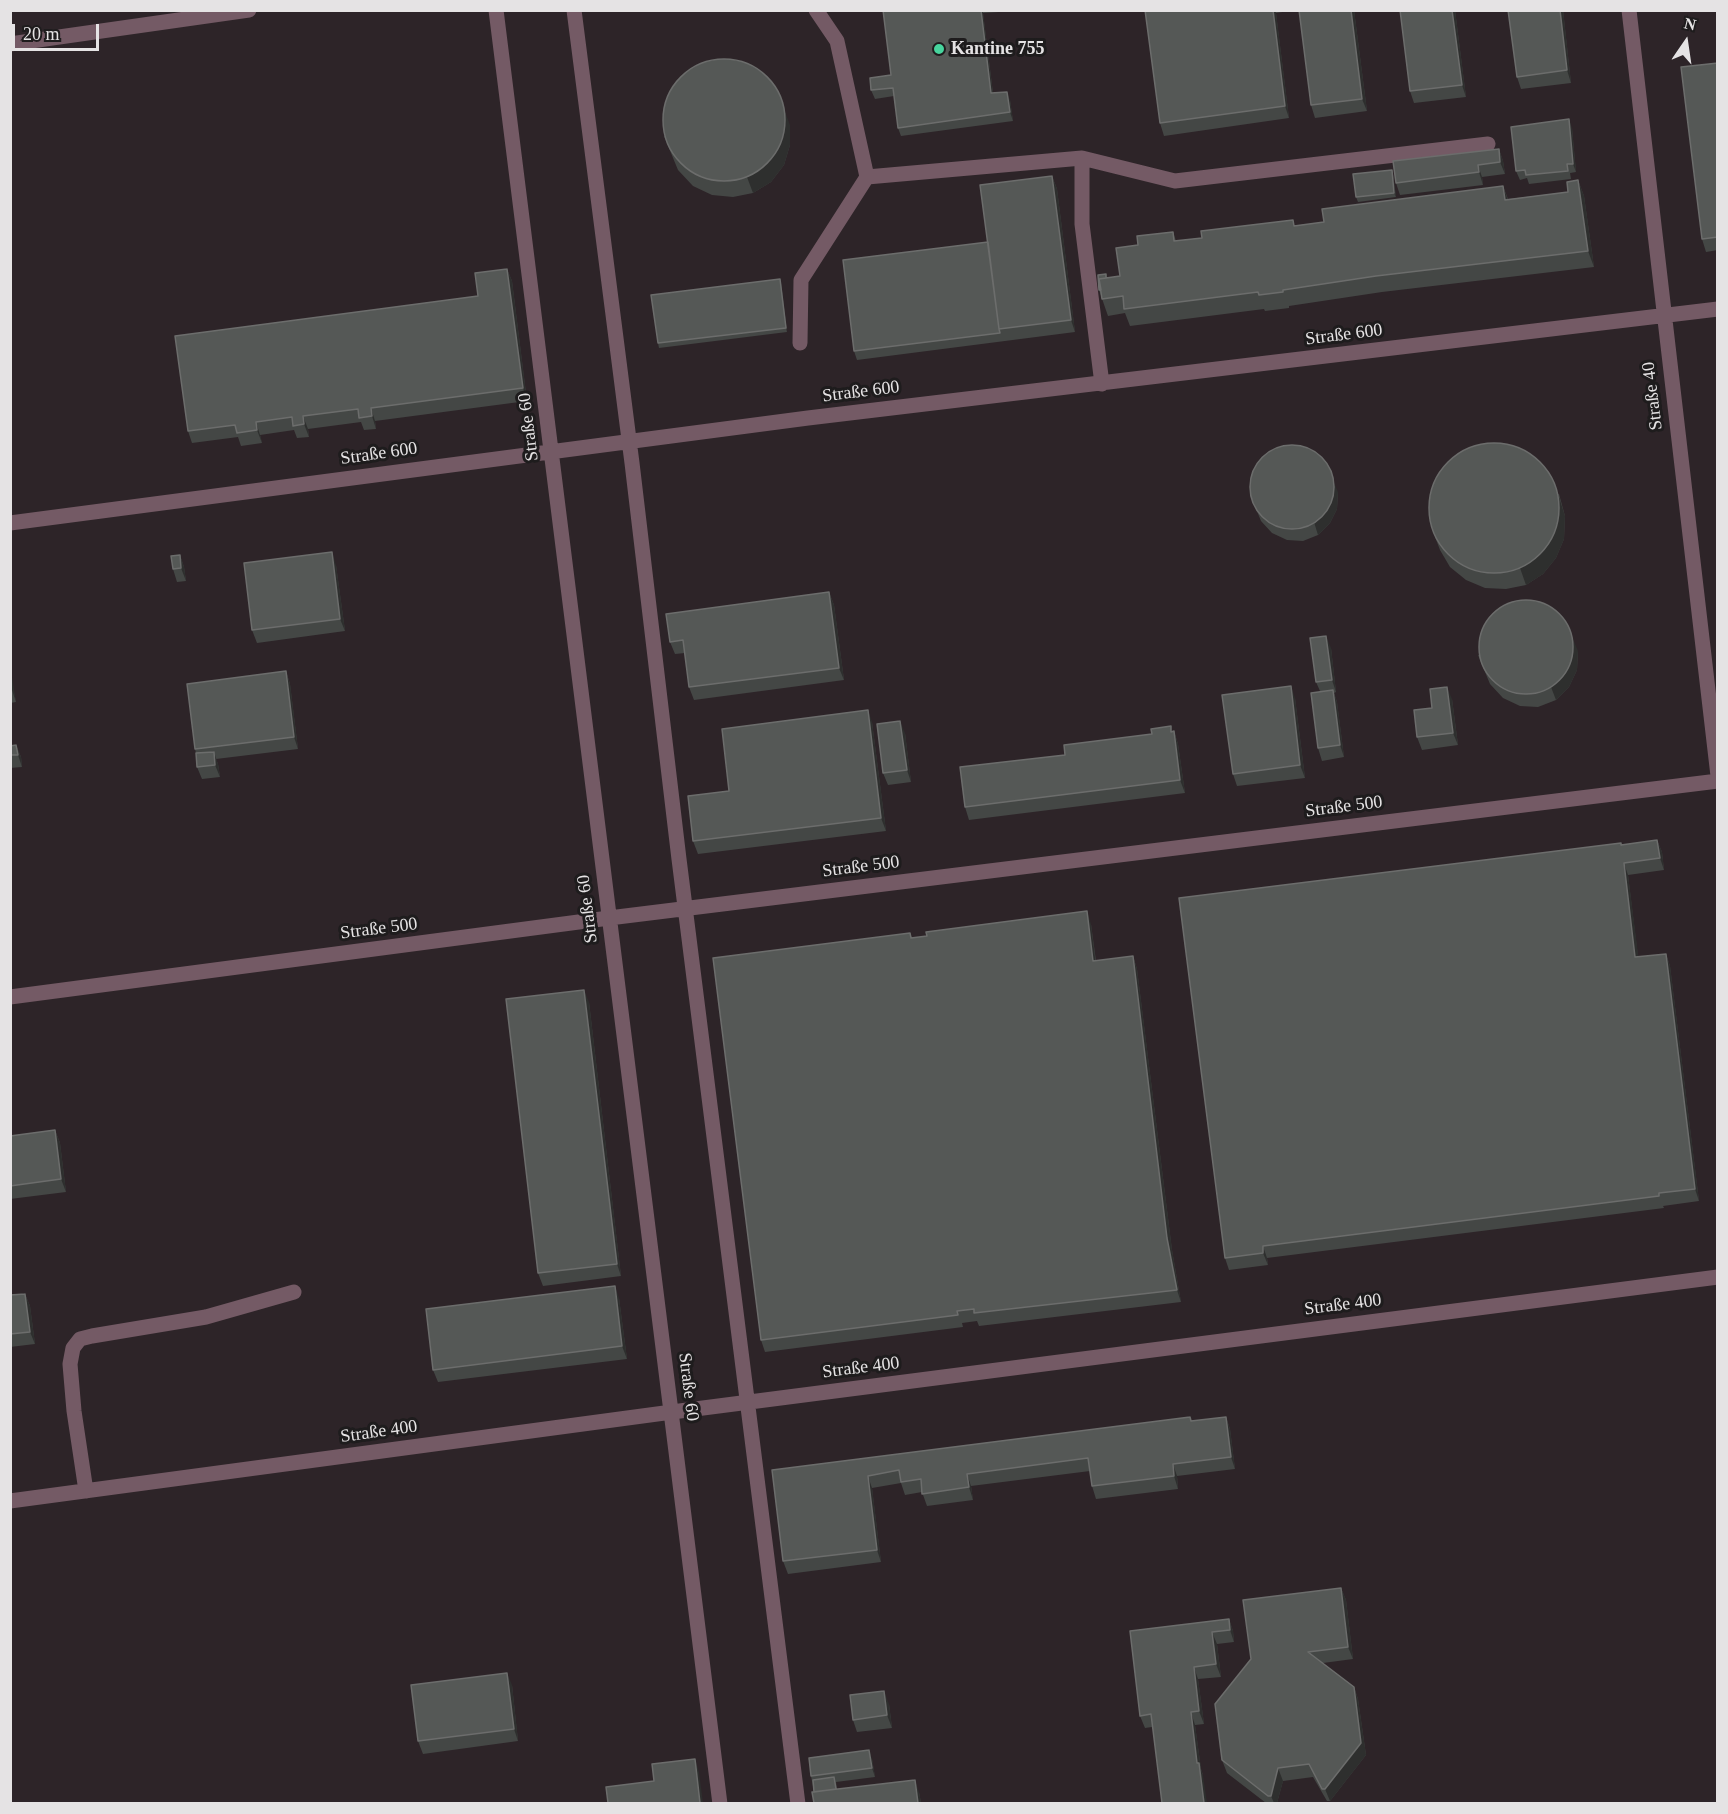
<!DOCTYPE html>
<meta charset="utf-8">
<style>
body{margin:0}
#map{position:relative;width:1728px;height:1814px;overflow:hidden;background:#1e1c1d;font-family:Georgia,serif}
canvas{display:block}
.frame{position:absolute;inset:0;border:12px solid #e5e3e4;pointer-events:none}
.north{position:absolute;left:1656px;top:12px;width:60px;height:60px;-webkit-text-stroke:4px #1e1c1d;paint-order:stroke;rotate:13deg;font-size:16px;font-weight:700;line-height:24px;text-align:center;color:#e5e3e4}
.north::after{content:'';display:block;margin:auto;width:21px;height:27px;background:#e5e3e4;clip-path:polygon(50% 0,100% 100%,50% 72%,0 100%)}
.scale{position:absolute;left:12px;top:24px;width:87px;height:27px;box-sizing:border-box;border:3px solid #e5e3e4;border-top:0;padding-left:8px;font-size:18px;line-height:21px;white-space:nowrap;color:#e5e3e4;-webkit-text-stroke:4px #1e1c1d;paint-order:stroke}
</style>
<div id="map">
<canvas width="1728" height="1814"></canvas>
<div class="frame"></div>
<div class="north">N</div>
<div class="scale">20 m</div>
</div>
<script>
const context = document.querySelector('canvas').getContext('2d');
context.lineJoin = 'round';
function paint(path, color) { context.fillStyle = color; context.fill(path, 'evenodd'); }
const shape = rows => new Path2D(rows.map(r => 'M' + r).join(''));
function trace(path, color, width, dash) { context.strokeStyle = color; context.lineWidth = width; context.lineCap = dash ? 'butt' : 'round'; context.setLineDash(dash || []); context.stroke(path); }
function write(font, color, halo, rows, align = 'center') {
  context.font = font + ' Georgia,serif'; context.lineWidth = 6; context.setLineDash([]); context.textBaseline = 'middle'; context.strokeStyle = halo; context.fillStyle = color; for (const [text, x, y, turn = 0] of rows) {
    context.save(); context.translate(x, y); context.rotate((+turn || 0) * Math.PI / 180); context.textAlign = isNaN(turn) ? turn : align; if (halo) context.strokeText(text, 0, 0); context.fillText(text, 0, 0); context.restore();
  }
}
const built = shape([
 [11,11,1717,11,1717,1803,11,1803]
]);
const minor = shape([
 [496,10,720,1804],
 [574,10,632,463,679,859,798,1804],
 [816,10,837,41,867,177,1082,158,1082,224,1102,384],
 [1629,10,1718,776],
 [10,44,249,10],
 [1082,158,1175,181,1488,144],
 [800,343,801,280,867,177],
 [10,523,808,418,1718,309],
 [10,997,609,918,1718,781],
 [86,1491,74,1411,70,1364,73,1348,80,1339,92,1336,206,1317,294,1292],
 [10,1501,672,1412,1718,1277]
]);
const wall = shape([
 [883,10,999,10,999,12,983,13,993,93,1010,100,1013,121,901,136,898,128,894,96,875,99,871,90,891,75],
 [1145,10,1295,10,1276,13,1289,118,1164,136,1160,123],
 [1354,10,1367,111,1315,118,1311,105],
 [1455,10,1466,97,1414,103,1410,91],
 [1563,10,1571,83,1521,89,1517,77],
 [1718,63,1718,250,1706,252,1702,239],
 [790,125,790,145,784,165,771,182,753,193,733,197,712,195,693,186,678,170,664,136],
 [1572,128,1576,172,1570,173,1571,179,1529,184,1527,178,1520,180,1516,171],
 [1499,149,1503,161,1505,174,1482,177,1483,185,1400,195,1396,183],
 [1392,170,1393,174,1396,197,1358,202,1356,197],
 [1052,176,1057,189,1075,332,857,360,854,351,988,242],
 [1578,180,1584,196,1594,267,1382,292,1289,306,1289,308,1265,311,1264,309,1130,326,1125,313,1108,316,1099,290,1106,274,1107,278,1120,276,1138,245,1173,232,1176,241,1324,222,1503,186,1508,199,1568,192],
 [507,269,512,281,527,401,375,421,376,429,364,430,361,422,308,429,309,437,297,438,294,430,260,435,262,443,241,446,238,437,192,443,188,431,478,296],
 [781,283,787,332,659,348,658,343],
 [1338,492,1337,509,1330,523,1318,535,1303,541,1287,540,1272,533,1261,521,1250,494],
 [1559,494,1565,516,1564,539,1556,558,1543,574,1526,585,1506,589,1485,588,1466,580,1450,567,1440,550,1434,534],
 [180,555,184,567,186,581,177,582,173,569],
 [336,565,345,631,257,643,252,630],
 [829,592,834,605,844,680,694,700,689,687,685,653,675,654,670,642],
 [1331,648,1336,692,1334,693,1337,702,1344,757,1322,761,1318,748,1320,691,1316,682],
 [1578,651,1577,670,1569,687,1556,700,1538,707,1520,706,1503,698,1490,684,1478,655],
 [286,671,290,684,298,749,216,759,218,764,220,777,202,779,197,767,196,753,195,749],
 [10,673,16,702,10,703],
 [1295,698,1305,778,1237,786,1233,774],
 [1452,699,1458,745,1422,750,1417,737,1432,708],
 [872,722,886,831,698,854,693,841,729,791],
 [1174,731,1178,744,1185,793,969,820,965,807,1065,755],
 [905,733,911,782,888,785,883,773],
 [16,745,21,757,22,767,10,768,10,746],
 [1657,840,1662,852,1664,870,1628,875,1638,957,1666,954,1670,966,1699,1201,1663,1206,1664,1208,1267,1258,1268,1265,1229,1270,1225,1258,1622,845],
 [1091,924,1096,961,1133,956,1137,969,1172,1250,1181,1302,979,1326,977,1321,962,1323,963,1327,765,1352,761,1340,910,933,912,938],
 [589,1002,621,1276,543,1286,538,1273],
 [55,1130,60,1143,66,1192,10,1199,10,1136],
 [25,1294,30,1306,35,1344,10,1347,10,1295],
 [619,1298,627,1359,438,1382,433,1370],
 [1226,1417,1230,1429,1235,1469,1177,1476,1178,1489,1096,1499,1092,1486,1090,1471,971,1486,973,1500,927,1506,922,1492,905,1495,901,1483,872,1488,881,1562,788,1574,783,1561,772,1470],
 [1341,1588,1346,1600,1353,1659,1323,1663,1354,1687,1358,1699,1366,1755,1330,1801,1327,1801,1313,1777,1283,1781,1277,1803,1266,1803,1227,1773,1222,1760],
 [1229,1619,1233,1631,1234,1642,1217,1644,1221,1677,1198,1679,1204,1724,1195,1725,1201,1769,1203,1775,1152,1727,1145,1728,1140,1716,1130,1631],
 [512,1685,518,1741,423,1754,418,1741],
 [889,1704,892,1728,857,1732,853,1720],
 [872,1759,875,1777,836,1782,837,1789,919,1792,921,1803,814,1803,814,1792,811,1776]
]);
const shadedWall = shape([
 [981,10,982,10,983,13,994,102,991,93],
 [1273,10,1275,10,1276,13,1289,118,1285,106],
 [1351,10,1354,10,1367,111,1362,99],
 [1452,10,1455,10,1466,97,1462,85],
 [1560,10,1563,10,1571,83,1567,70],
 [1007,92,1010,100,1013,121,1010,112],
 [784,109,790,125,790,145,784,165,771,182,753,193,747,177],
 [1569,119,1572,128,1576,172,1573,164],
 [1499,149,1503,161,1505,174,1500,162],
 [1478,165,1482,177,1483,185,1479,172],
 [1392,170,1393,174,1396,197,1394,193],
 [1052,176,1057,189,1075,332,1071,320],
 [1578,180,1584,196,1594,267,1588,251],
 [1503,186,1509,203,1505,200],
 [507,269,512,281,527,401,523,388],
 [780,279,781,283,787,332,786,328],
 [371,408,375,421,376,429,372,416],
 [303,416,308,429,309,437,304,424],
 [256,422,260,435,262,443,257,430],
 [1553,478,1565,516,1564,539,1556,558,1543,574,1526,585,1520,568],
 [1333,480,1338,492,1337,509,1330,523,1318,535,1314,522],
 [332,552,336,565,345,631,340,619],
 [180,555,184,567,186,581,181,568],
 [829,592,834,605,844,680,839,668],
 [1326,636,1331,648,1336,692,1332,680],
 [1573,639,1578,651,1577,670,1569,687,1556,700,1551,687],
 [286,671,290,684,298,749,294,737],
 [10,673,12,677,16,702,12,690],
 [1291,686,1295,698,1305,778,1300,765],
 [1447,687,1452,699,1458,745,1453,733],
 [1333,690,1337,702,1344,757,1340,745],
 [868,710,872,722,886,831,881,818],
 [900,721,905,733,911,782,907,770],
 [1171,726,1174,737,1174,731,1178,744,1185,793,1180,780],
 [16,745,21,757,22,767,18,755],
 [214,752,218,764,220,777,215,765],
 [1657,840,1662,852,1664,870,1660,858],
 [1624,863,1628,875,1640,969,1635,957],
 [1087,911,1091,924,1097,974,1093,961],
 [1666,954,1670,966,1699,1201,1695,1189],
 [1133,956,1137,969,1172,1250,1181,1302,1177,1290,1167,1238],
 [584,990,589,1002,621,1276,617,1264],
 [55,1130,60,1143,66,1192,61,1179],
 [1263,1246,1267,1258,1268,1265,1263,1253],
 [615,1286,619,1298,627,1359,622,1346],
 [25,1294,30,1306,35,1344,30,1332],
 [1226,1417,1230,1429,1235,1469,1231,1457],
 [1173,1464,1177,1476,1178,1489,1174,1476],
 [967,1474,971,1486,973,1500,969,1487],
 [868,1476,872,1488,881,1562,877,1550],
 [1341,1588,1346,1600,1353,1659,1348,1647],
 [1229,1619,1233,1631,1234,1642,1230,1630],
 [1212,1632,1217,1644,1221,1677,1216,1664],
 [1194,1667,1198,1679,1204,1724,1199,1711],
 [507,1673,512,1685,518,1741,514,1729],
 [1354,1687,1358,1699,1366,1755,1330,1801,1325,1789],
 [884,1691,889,1704,892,1728,887,1715],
 [1191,1712,1195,1725,1201,1769,1203,1775,1207,1803,1204,1803,1197,1763],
 [869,1750,872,1759,875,1777,872,1768],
 [695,1759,699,1772,703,1803,700,1803],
 [1278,1768,1283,1781,1277,1803,1274,1803,1271,1796],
 [915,1780,919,1792,921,1803,918,1803]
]);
const building = shape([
 [883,10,981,10,991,93,1007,92,1010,112,898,128,893,88,871,90,870,78,891,75,883,10],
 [1145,10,1273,10,1285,106,1160,123,1145,10],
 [1299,10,1351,10,1362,99,1311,105,1299,10],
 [1400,10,1452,10,1462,85,1410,91,1400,10],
 [1508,10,1560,10,1567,70,1517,77,1508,10],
 '663 120a61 61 0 1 1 122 0a61 61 0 1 1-122 0Z',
 [1718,63,1718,237,1702,239,1681,67,1718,63],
 [1569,119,1573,164,1567,164,1568,171,1526,175,1525,170,1516,171,1511,127,1569,119],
 [1499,149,1500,162,1478,165,1479,172,1396,183,1393,161,1499,149],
 [1392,170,1394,193,1356,197,1353,174,1392,170],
 [1052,176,1071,320,999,329,980,185,1052,176],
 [1578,180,1588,251,1376,276,1283,290,1283,292,1259,295,1258,292,1124,309,1123,296,1102,299,1099,279,1120,276,1116,248,1138,245,1137,236,1173,232,1174,241,1202,238,1201,231,1293,220,1294,226,1324,222,1322,209,1503,186,1505,200,1568,192,1567,182,1578,180],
 [988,242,999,329,1000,333,854,351,843,260,988,242],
 [507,269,523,388,371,408,372,416,359,418,358,409,303,416,304,424,293,426,292,417,256,422,257,430,237,433,235,425,188,431,175,336,478,296,475,273,507,269],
 [1106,274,1106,278,1099,279,1101,290,1099,290,1098,275,1106,274],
 [780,279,786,328,658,343,651,295,780,279],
 '1429 508a65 65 0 1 1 130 0a65 65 0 1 1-130 0Z',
 '1250 487a42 42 0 1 1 84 0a42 42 0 1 1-84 0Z',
 [332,552,340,619,252,630,244,563,332,552],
 [180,555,181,568,173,569,171,556,180,555],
 [829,592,839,668,689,687,683,640,670,642,666,614,829,592],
 '1479 647a47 47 0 1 1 94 0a47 47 0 1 1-94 0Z',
 [1326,636,1332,680,1316,682,1310,638,1326,636],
 [286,671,294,737,195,749,187,684,286,671],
 [1291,686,1300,765,1233,774,1222,695,1291,686],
 [1447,687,1453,733,1417,737,1414,710,1432,708,1430,689,1447,687],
 [1333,690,1340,745,1318,748,1311,693,1333,690],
 [868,710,881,818,693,841,688,796,729,791,722,729,868,710],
 [900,721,907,770,883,773,877,724,900,721],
 [1171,726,1171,732,1174,731,1180,780,965,807,960,767,1065,755,1064,745,1152,734,1151,729,1171,726],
 [16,745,18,755,10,755,10,746,16,745],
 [214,752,215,765,197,767,196,753,214,752],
 [1657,840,1660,858,1624,863,1635,957,1666,954,1695,1189,1659,1193,1659,1196,1263,1246,1263,1253,1225,1258,1179,898,1621,843,1621,845,1657,840],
 [1087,911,1093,961,1133,956,1167,1238,1177,1290,974,1313,974,1309,957,1311,958,1315,761,1340,713,958,910,933,911,938,927,936,926,932,1087,911],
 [584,990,617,1264,538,1273,506,999,584,990],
 [55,1130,61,1179,10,1186,10,1136,55,1130],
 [615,1286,622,1346,433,1370,426,1309,615,1286],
 [25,1294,30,1332,10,1334,10,1295,25,1294],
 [1190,1417,1191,1421,1226,1417,1231,1457,1173,1464,1174,1476,1092,1486,1088,1458,967,1474,969,1487,922,1494,921,1479,901,1482,899,1470,868,1476,877,1550,783,1561,772,1470,1190,1417],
 [1341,1588,1348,1647,1308,1652,1354,1687,1361,1743,1325,1789,1322,1789,1309,1764,1278,1768,1271,1796,1268,1796,1222,1760,1215,1704,1251,1659,1243,1600,1341,1588],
 [1229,1619,1230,1630,1212,1632,1216,1664,1194,1667,1199,1711,1191,1712,1197,1763,1199,1763,1204,1803,1162,1803,1151,1714,1140,1716,1130,1631,1229,1619],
 [507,1673,514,1729,418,1741,411,1685,507,1673],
 [884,1691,887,1715,853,1720,850,1695,884,1691],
 [869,1750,872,1768,811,1776,809,1758,869,1750],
 [695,1759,700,1803,608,1803,606,1787,654,1781,652,1764,695,1759],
 [834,1777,836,1789,814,1792,813,1780,834,1777],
 [915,1780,918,1803,814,1803,812,1792,915,1780]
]);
const markers = [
 [939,49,6,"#47d49d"]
];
const poiNames = [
 ["Kantine 755",951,49]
];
const streetNames = [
 ["Straße 600",1344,335,-7],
 ["Straße 600",861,392,-7],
 ["Straße 40",1653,396,-97],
 ["Straße 60",529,427,-97],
 ["Straße 600",379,454,-8],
 ["Straße 500",1344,807,-7],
 ["Straße 500",861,867,-7],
 ["Straße 60",588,909,-97],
 ["Straße 500",379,929,-7],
 ["Straße 400",1343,1305,-7],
 ["Straße 400",861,1368,-7],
 ["Straße 60",688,1387,83],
 ["Straße 400",379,1432,-8]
];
paint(built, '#2d2428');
trace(minor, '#745a65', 15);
paint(wall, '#444745');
paint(shadedWall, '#2e2f2e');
paint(building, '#555856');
trace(building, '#6c6d6c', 1.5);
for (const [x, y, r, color] of markers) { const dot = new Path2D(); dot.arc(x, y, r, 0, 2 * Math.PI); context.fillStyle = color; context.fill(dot); trace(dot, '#1e1c1d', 2); }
write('bold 18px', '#e5e3e4', '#1e1c1d', poiNames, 'left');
write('18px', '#e5e3e4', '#1e1c1d', streetNames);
</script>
